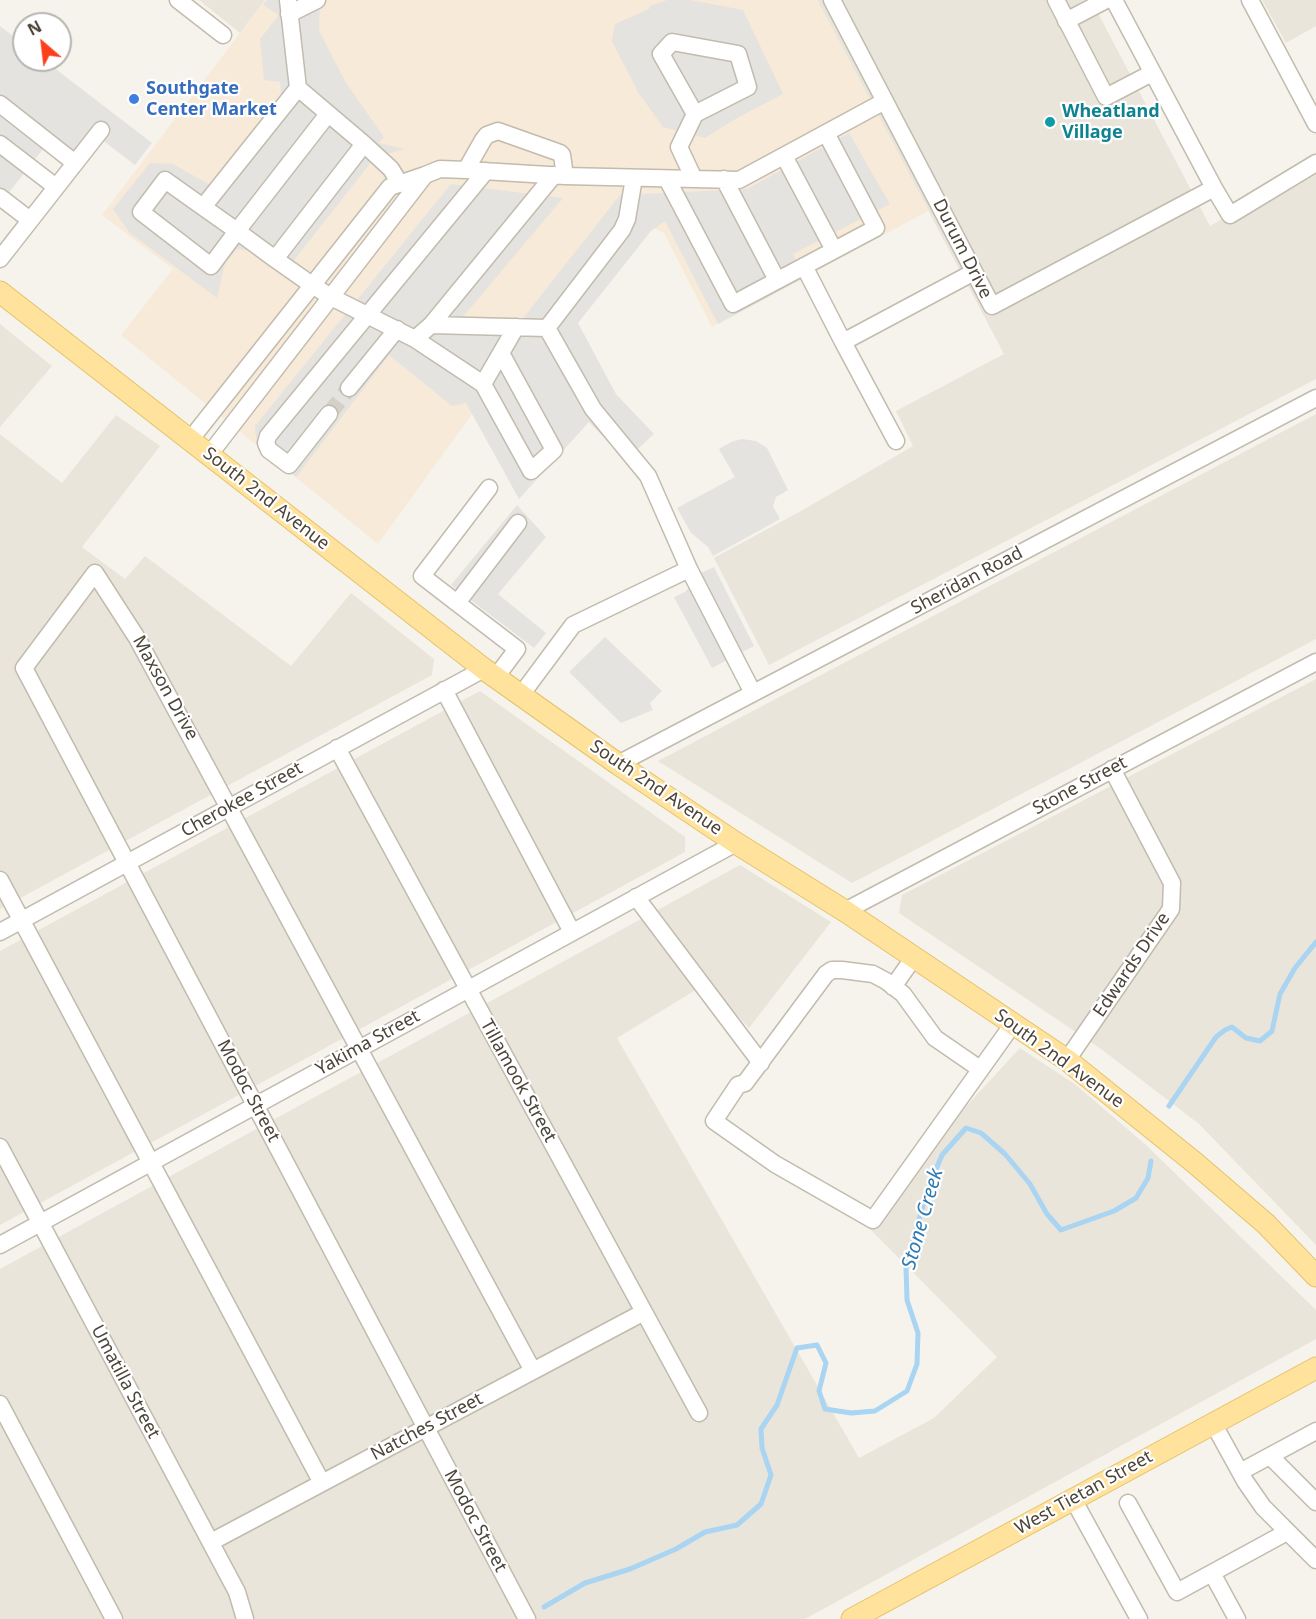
<!DOCTYPE html>
<style>
body{margin:0}
#map{position:relative;width:1316px;height:1619px;overflow:hidden;background:#f6f3ec;font-family:"Noto Sans",sans-serif}
canvas{display:block}
.north{position:absolute;left:12px;top:12px;width:60px;height:60px;box-sizing:border-box;background:#fff;border:2px solid #b7b4b0;border-radius:50%;rotate:332deg;font-size:16px;font-weight:700;line-height:24px;text-align:center;color:#4b4439}
.north::after{content:'';display:block;margin:auto;width:21px;height:27px;background:#fc3f1d;clip-path:polygon(50% 0,100% 100%,50% 72%,0 100%)}
</style>
<div id="map">
<canvas width="1316" height="1619"></canvas>
<div class="north">N</div>
</div>
<script>
const context = document.querySelector('canvas').getContext('2d');
context.lineJoin = 'round';
function paint(path, color) { context.fillStyle = color; context.fill(path, 'evenodd'); }
const shape = rows => new Path2D(rows.map(r => 'M' + r).join(''));
function trace(path, color, width, dash) { context.strokeStyle = color; context.lineWidth = width; context.lineCap = dash ? 'butt' : 'round'; context.setLineDash(dash || []); context.stroke(path); }
function write(font, color, halo, rows, align = 'center') {
  context.font = font + ' "Noto Sans",sans-serif'; context.lineWidth = 4.5; context.setLineDash([]); context.textBaseline = 'middle'; context.strokeStyle = halo; context.fillStyle = color; for (const [text, x, y, turn = 0] of rows) {
    context.save(); context.translate(x, y); context.rotate((+turn || 0) * Math.PI / 180); context.textAlign = isNaN(turn) ? turn : align; if (halo) context.strokeText(text, 0, 0); context.fillText(text, 0, 0); context.restore();
  }
}
const residential = shape([
 [199,0,265,0,240,33],
 [817,0,1091,0,1210,226,1316,163,1316,379,769,665,714,558,801,511,913,446,896,411,1004,354],
 [1262,0,1316,0,1316,26,1286,43],
 [0,324,52,366,0,427],
 [1316,414,1316,639,852,883,658,761],
 [116,415,160,446,82,547,125,579,145,556,291,666,351,593,434,659,432,675,0,909,0,434,62,483],
 [1316,679,1316,1245,1199,1124,1101,1049,899,913,902,895],
 [480,691,685,837,685,852,0,1225,0,951],
 [740,865,831,922,749,1028,707,983,617,1038,859,1458,934,1418,997,1357,861,1220,1020,1048,1076,1085,1146,1145,1316,1310,1316,1339,805,1619,0,1619,0,1269]
]);
const commercial = shape([
 [265,0,817,0,928,211,712,327,664,233,620,212,531,320,470,417,378,544,121,335,173,269,102,215]
]);
const parking = shape([
 [267,0,320,0,319,31,346,83,384,137,379,143,405,149,375,157,284,273,252,251,237,249,225,263,217,298,130,233,113,209,150,163,173,164,210,185,281,97,280,82,264,80,260,39,279,15,263,5],
 [667,0,690,0,743,10,783,94,737,118,705,138,663,127,638,92,612,41,615,24,649,9,650,6],
 [0,26,24,44,24,60,44,60,152,143,135,165,93,133,77,153,54,135,0,204],
 [849,133,890,204,793,254,804,278,718,324,665,221,651,231,578,323,616,394,654,434,626,460,589,422,519,499,466,403,452,406,389,355,296,477,257,446,255,426,451,184,563,198,461,319,517,326,620,195,747,189],
 [742,439,756,441,767,448,788,490,776,497,773,506,780,519,713,556,708,547,691,533,677,508,735,477,719,449,731,442],
 [517,505,546,537,498,594,546,633,534,648,451,585],
 [714,567,754,646,712,668,674,597,685,592,701,573],
 [605,637,662,691,650,703,653,710,621,723,569,672]
]);
const stream = shape([
 [1169,1106,1216,1037,1225,1030,1232,1027,1246,1038,1260,1041,1272,1031,1280,994,1295,968,1316,942],
 [544,1607,585,1583,630,1569,676,1549,705,1532,737,1525,761,1504,771,1475,762,1448,761,1429,777,1405,797,1348,817,1345,826,1363,819,1391,825,1409,851,1413,875,1411,907,1391,917,1364,918,1333,907,1300,906,1267,927,1191,942,1155,966,1128,981,1133,1005,1154,1030,1184,1047,1214,1061,1230,1114,1211,1136,1198,1148,1178,1151,1161]
]);
const minorTunnel = shape([
 [329,414,349,388]
]);
const minor = shape([
 [178,0,223,35],
 [288,0,298,88],
 [832,0,992,306,1214,188],
 [1056,0,1106,97,1152,73],
 [1114,0,1214,188,1230,215,1316,163],
 [1250,0,1316,124],
 [289,14,317,0],
 [1066,21,1106,0],
 [0,104,75,163],
 [328,114,237,231,211,266,141,212,165,180,203,207,237,231,275,259,312,285,331,297,415,339],
 [0,144,56,187],
 [784,156,834,250],
 [466,170,483,140,487,135,498,131,560,153,562,155,565,176],
 [425,175,440,169,466,170,565,176,739,180,885,101],
 [667,179,733,304,876,228,826,133],
 [694,179,679,147,695,114,748,87,738,54,672,42,661,54,695,114],
 [724,179,777,280],
 [0,197,30,220],
 [203,207,298,88,364,144,391,169,400,184],
 [0,259,101,130],
 [275,259,364,144],
 [804,266,843,342],
 [431,325,554,175],
 [547,328,622,230,627,219,634,178],
 [501,353,554,450,531,471,483,384,415,339,431,325,547,328,593,409,648,476,689,569],
 [483,384,516,327],
 [349,388,397,329],
 [329,414,289,465,269,450,266,443,268,436,486,171],
 [190,440,390,187,425,175,209,455],
 [896,441,843,342,974,272],
 [457,603,422,576,489,488],
 [496,677,517,649,457,603,518,523],
 [444,690,572,932],
 [521,695,573,625,689,569,753,693],
 [337,748,699,1413],
 [618,764,1316,398],
 [0,880,322,1483],
 [636,897,761,1063],
 [845,911,1316,662],
 [0,932,484,669],
 [893,987,914,957],
 [1067,1060,1171,909,1172,883,1112,769],
 [980,1069,935,1038,903,994,886,981,873,974,842,970,832,970,826,974,745,1083,738,1085,714,1121,775,1164,873,1220,1013,1024],
 [0,1147,237,1592,245,1619],
 [0,1245,736,843],
 [0,1404,114,1619],
 [1213,1423,1245,1481,1263,1507,1316,1560],
 [1270,1456,1316,1502],
 [1240,1472,1316,1431],
 [1073,1499,1139,1619],
 [1128,1503,1177,1592,1287,1532],
 [211,1542,644,1312],
 [1212,1573,1237,1619],
 [527,1619,24,668,95,573,137,638,533,1371]
]);
const major = shape([
 [0,292,484,669,618,764,736,843,845,911,1067,1060,1195,1163,1266,1224,1316,1276],
 [852,1619,1316,1368]
]);
const markers = [
 [134,99,6,"#3f7fe0"],
 [1050,122,6,"#0f9aa8"]
];
const shopNames = [
 ["Southgate",146,89],
 ["Center Market",146,110]
];
const cultureNames = [
 ["Wheatland",1062,112],
 ["Village",1062,133]
];
const streetNames = [
 ["Durum Drive",962,249,63],
 ["South 2nd Avenue",266,499,38],
 ["Sheridan Road",967,581,-28],
 ["Maxson Drive",165,688,61],
 ["Stone Street",1080,786,-28],
 ["South 2nd Avenue",656,788,34],
 ["Cherokee Street",242,800,-29],
 ["Edwards Drive",1132,965,-56],
 ["Yakima Street",368,1043,-29],
 ["South 2nd Avenue",1059,1059,36],
 ["Tillamook Street",518,1081,61],
 ["Modoc Street",248,1091,62],
 ["Umatilla Street",125,1382,62],
 ["Natches Street",427,1427,-28],
 ["West Tietan Street",1084,1493,-29],
 ["Modoc Street",475,1521,62]
];
const waterNames = [
 ["Stone Creek",923,1219,-74]
];
paint(residential, '#eae5da');
paint(commercial, '#f7ead8');
paint(parking, '#e5e3e0');
trace(stream, '#a9d4f2', 5);
trace(minorTunnel, '#d4d0c8', 16, [16, 8]);
trace(minor, '#c2bbae', 19);
trace(major, '#e6c16a', 23);
trace(minor, '#fff', 16);
trace(major, '#ffe39c', 21);
for (const [x, y, r, color] of markers) { const dot = new Path2D(); dot.arc(x, y, r, 0, 2 * Math.PI); context.fillStyle = color; context.fill(dot); trace(dot, '#fff', 2); }
write('bold 18px', '#366cbe', '#fff', shopNames, 'left');
write('bold 18px', '#0d838f', '#fff', cultureNames, 'left');
write('18px', '#4b4439', '#fff', streetNames);
write('italic 20px', '#2e7ab2', '#fff', waterNames);
</script>
